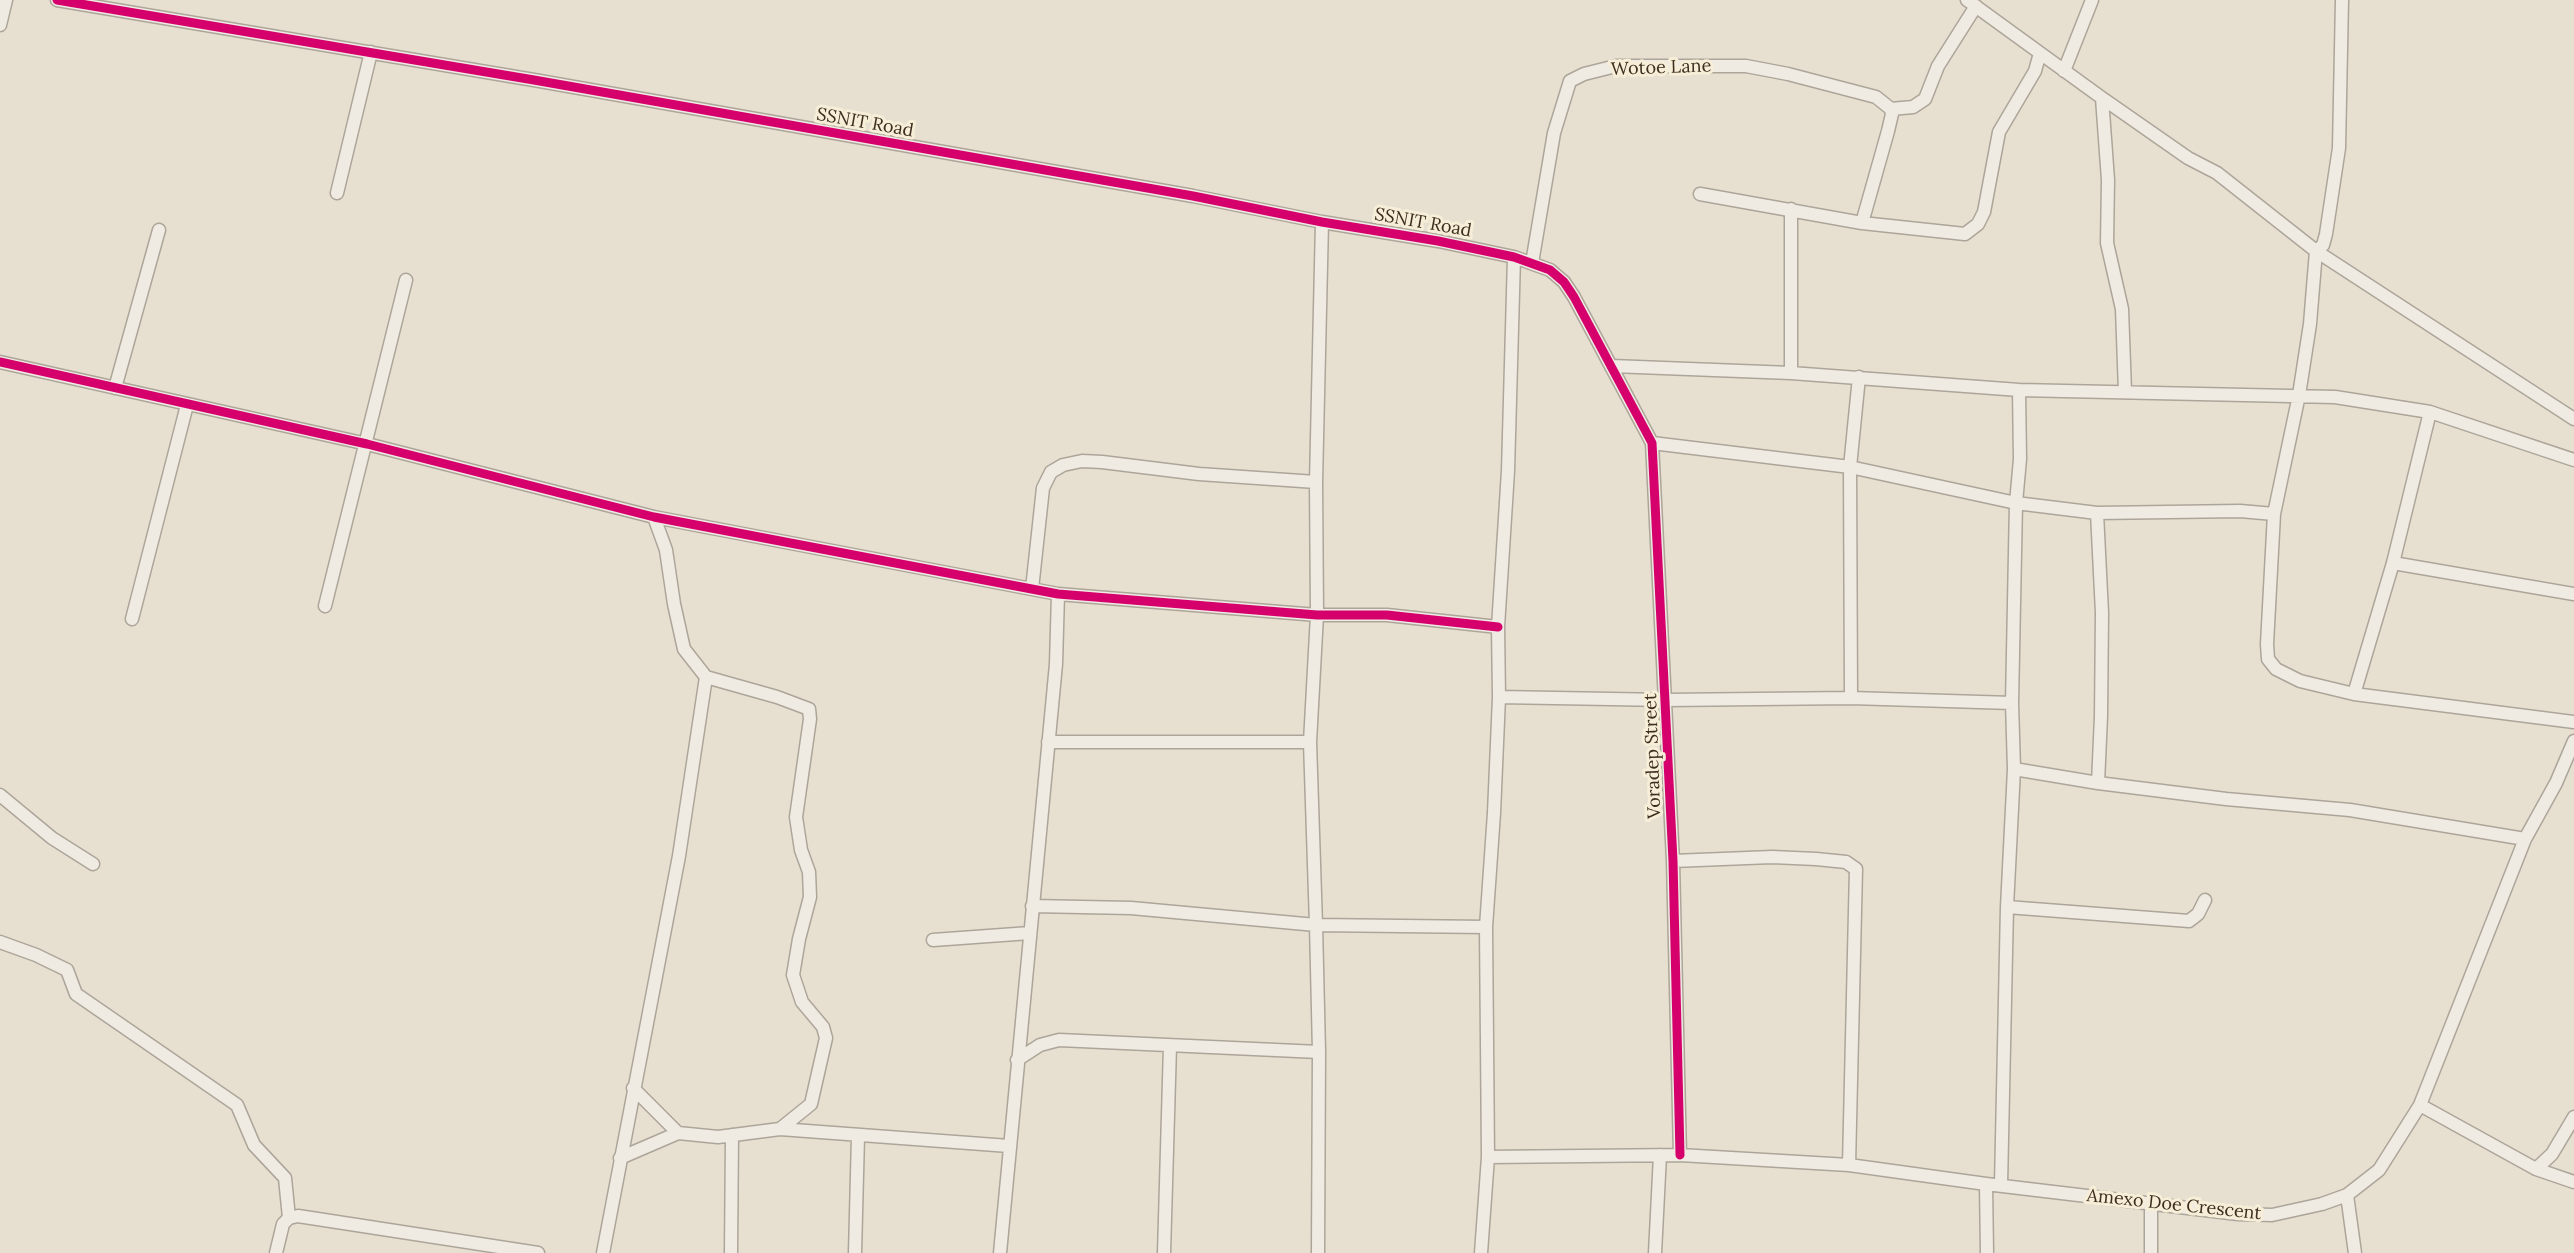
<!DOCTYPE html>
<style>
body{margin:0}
canvas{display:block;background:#e7e0d1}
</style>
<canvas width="2574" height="1253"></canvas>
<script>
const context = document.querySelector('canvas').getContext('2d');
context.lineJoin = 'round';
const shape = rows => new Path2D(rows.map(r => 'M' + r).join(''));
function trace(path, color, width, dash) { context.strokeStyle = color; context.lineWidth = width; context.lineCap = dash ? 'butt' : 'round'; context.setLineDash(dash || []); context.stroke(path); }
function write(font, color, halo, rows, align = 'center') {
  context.font = font + ' Lora,serif'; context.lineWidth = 6; context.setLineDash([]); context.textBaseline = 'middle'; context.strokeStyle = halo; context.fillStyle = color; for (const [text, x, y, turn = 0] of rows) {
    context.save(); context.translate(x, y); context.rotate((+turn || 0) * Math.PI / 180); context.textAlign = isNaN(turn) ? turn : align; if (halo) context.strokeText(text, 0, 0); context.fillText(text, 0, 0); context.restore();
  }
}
const minor = shape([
 [57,0,534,80,1193,196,1322,222,1438,241,1514,257,1550,270,1564,282,1574,297,1652,443,1673,861,1680,1155],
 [1967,0,2102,98,2188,158,2217,173,2316,251,2574,419],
 [2342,0,2339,148,2326,234,2323,245,2316,251,2310,324,2299,395,2274,514,2267,644,2268,659,2276,669,2300,681,2354,694,2574,722],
 [0,25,6,0],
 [2064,71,2092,0],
 [2102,98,2108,180,2107,243,2122,309,2125,392],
 [337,193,371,52],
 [1700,194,1862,223,1965,234,1978,224,1984,212,1999,132,2035,71,2040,53],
 [1322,222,1316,482,1317,615,1310,742,1316,925,1486,927],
 [1862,223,1888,131,1892,114,1891,109,1913,107,1925,99,1938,66,1976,6],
 [1532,263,1554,133,1570,81,1584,74,1616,66,1746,66,1788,74,1876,97,1891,109],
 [0,362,367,444,654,517,1058,594,1317,615,1387,615,1498,627],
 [1612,366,1791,373,2019,390,2335,397,2430,412,2574,460],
 [1791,373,1791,209],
 [115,388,159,230],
 [1652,443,1850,467,2016,503,2097,513,2240,511,2274,514],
 [2097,513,2102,613,2101,716,2098,783],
 [654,517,666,550,674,604,684,649,706,677,777,697,809,709,810,719,796,817,801,850,809,872,810,897,799,939,793,975,802,1002,823,1027,826,1038,811,1104,780,1129],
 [2393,563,2574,594],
 [1032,589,1043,488,1051,472,1063,465,1082,461,1102,462,1199,474,1316,482],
 [325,606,406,280],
 [132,619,187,405],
 [2354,694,2393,563,2430,412],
 [1499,697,1666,700,1851,698,2012,703],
 [1851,698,1850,467,1859,377],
 [1048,742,1310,742],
 [2014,769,2098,783,2226,799,2350,810,2525,839],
 [0,795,52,838,93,864],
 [1673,861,1772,857,1816,859,1846,862,1856,869,1849,1165],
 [1032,906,1131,908,1316,925,1319,1052,1318,1253],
 [2007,907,2189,921,2198,914,2205,900],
 [933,940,1030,933],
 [0,942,36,955,67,970,76,994,237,1105,254,1145,285,1178,289,1218,283,1224,276,1253],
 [1017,1060,1040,1045,1059,1040,1319,1052],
 [633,1088,678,1133,718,1137,780,1129,1009,1146],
 [2420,1105,2536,1169,2574,1182],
 [1488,1157,1680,1155,1849,1165,1986,1184,2238,1214,2272,1215,2322,1204,2347,1195,2379,1170,2420,1105,2525,839,2556,783,2574,741],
 [620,1158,678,1133],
 [2536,1169,2552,1154,2574,1117],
 [1986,1184,1987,1253],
 [2001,1185,2007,907,2014,769,2012,703,2016,503,2020,459,2019,390],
 [2347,1195,2355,1253],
 [2151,1204,2151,1253],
 [289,1218,298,1216,538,1253],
 [603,1253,679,856,706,677],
 [731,1253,732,1135],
 [855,1253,858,1136],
 [1000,1253,1056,664,1058,594],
 [1164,1253,1170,1046],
 [1481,1253,1488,1157,1486,927,1494,813,1499,697,1498,627,1508,471,1514,257],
 [1655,1253,1660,1155]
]);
const cycleway = shape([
 [57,0,534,80,1193,196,1322,222,1438,241,1514,257,1550,270,1564,282,1574,297,1652,443,1673,861,1680,1155],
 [0,362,367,444,654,517,1058,594,1317,615,1387,615,1498,627]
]);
const streetNames = [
 ["Wotoe Lane",1661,68,-2],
 ["SSNIT Road",865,123,10],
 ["SSNIT Road",1423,223,10],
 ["Voradep Street",1653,756,-92],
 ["Amexo Doe Crescent",2174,1205,6]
];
trace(minor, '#ada599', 15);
trace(minor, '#efebe3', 12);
trace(cycleway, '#d6006c', 9);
write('18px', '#3d2e20', '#f7eed8', streetNames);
</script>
